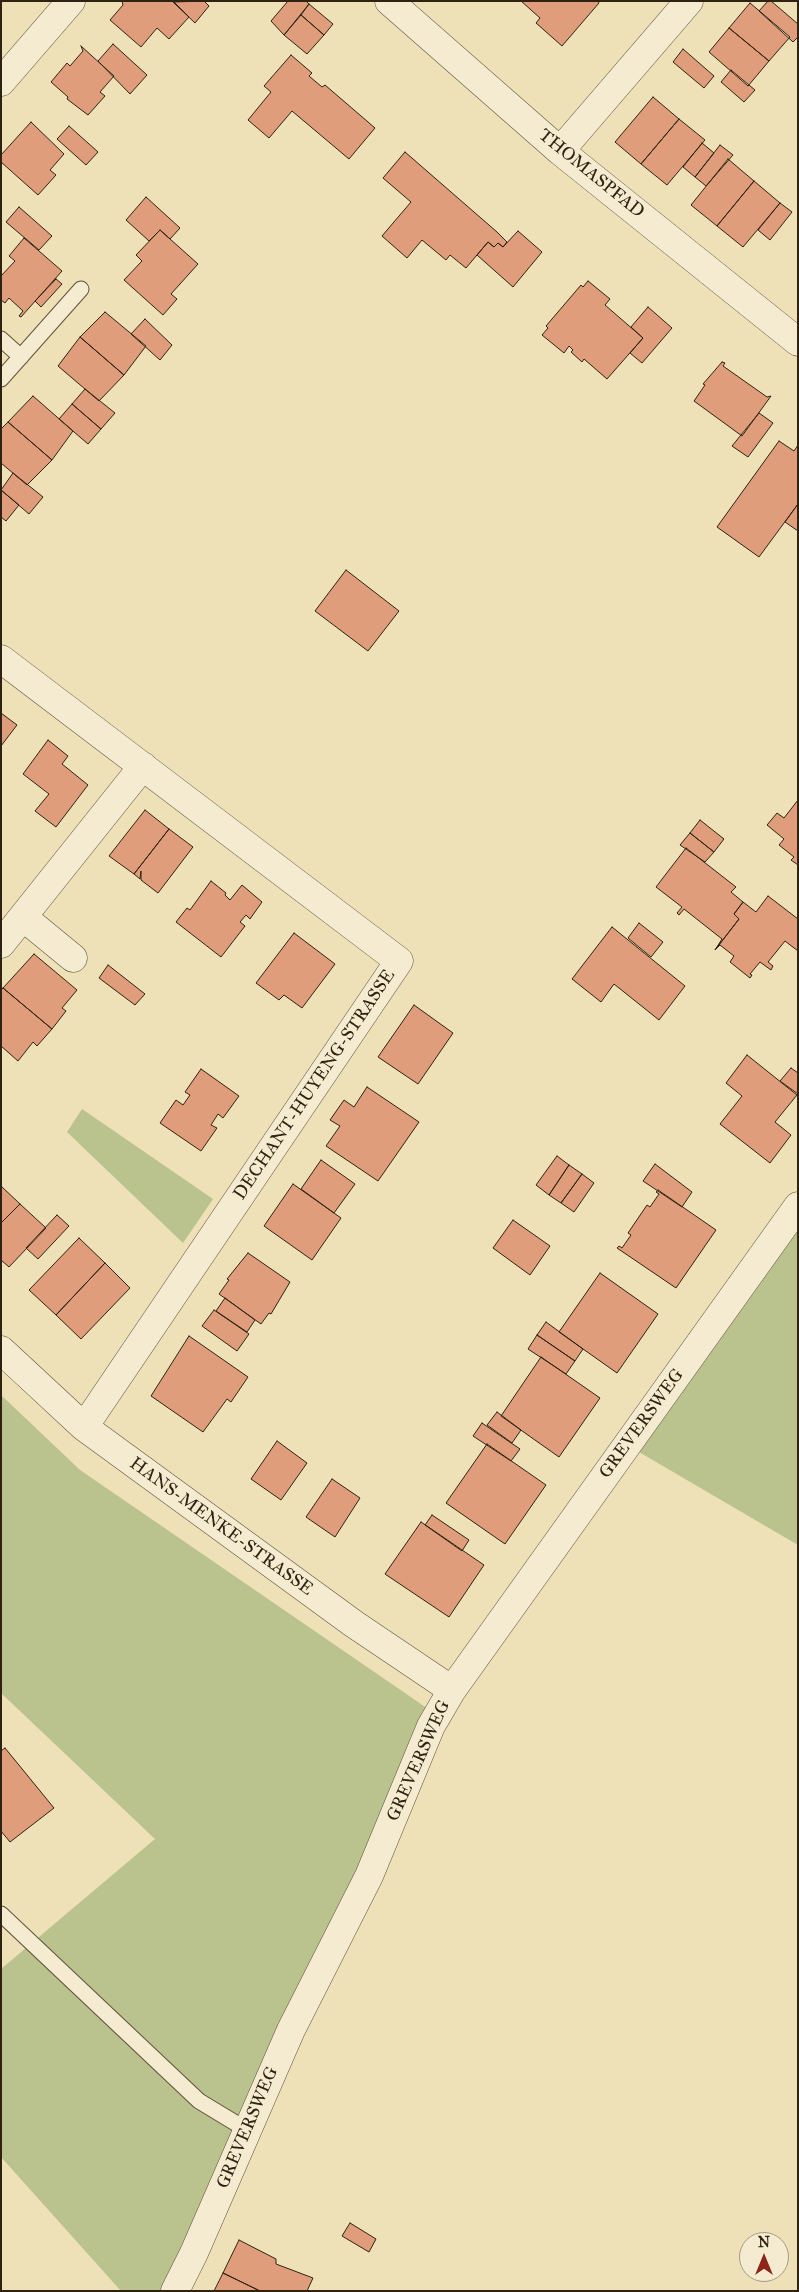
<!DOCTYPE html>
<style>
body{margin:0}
#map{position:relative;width:799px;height:2292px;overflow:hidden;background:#eee0b7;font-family:"IM FELL Great Primer",serif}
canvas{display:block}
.frame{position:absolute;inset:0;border:2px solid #2f2212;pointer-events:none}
.north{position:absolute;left:739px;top:2232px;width:50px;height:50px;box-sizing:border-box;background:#f4ebd0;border:1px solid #a59b84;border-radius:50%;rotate:0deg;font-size:14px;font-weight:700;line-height:20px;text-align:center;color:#2f2212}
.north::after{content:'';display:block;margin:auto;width:18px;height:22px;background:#8f2418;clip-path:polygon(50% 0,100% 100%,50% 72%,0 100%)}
</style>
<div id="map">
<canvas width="799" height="2292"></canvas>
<div class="frame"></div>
<div class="north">N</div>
</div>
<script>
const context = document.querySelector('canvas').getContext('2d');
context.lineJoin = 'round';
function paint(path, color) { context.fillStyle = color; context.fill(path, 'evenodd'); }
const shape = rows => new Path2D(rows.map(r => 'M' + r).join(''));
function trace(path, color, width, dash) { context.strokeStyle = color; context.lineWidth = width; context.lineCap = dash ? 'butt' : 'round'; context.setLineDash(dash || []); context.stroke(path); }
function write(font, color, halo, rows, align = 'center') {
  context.font = font + ' "IM FELL Great Primer",serif'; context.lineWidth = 4.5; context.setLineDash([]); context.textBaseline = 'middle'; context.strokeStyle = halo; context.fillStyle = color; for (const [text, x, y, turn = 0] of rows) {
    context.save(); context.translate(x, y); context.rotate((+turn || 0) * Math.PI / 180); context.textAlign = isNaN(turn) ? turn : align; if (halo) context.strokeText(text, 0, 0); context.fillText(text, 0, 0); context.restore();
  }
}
const green = shape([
 [82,1109,213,1199,183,1243,67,1132],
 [798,1206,798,1545,627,1445],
 [1,1395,80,1470,437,1715,175,2291,121,2291,1,2157,1,1969,155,1839,1,1693]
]);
const building = shape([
 [122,1,173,1,189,17,169,39,157,28,141,47,110,20,123,5,122,1],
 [204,1,209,6,195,23,173,2,204,1],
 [288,1,306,1,309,4,284,35,271,21,288,1],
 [521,1,598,1,599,3,562,46,536,23,540,18,521,1],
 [768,1,771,1,798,24,798,37,793,42,759,11,768,1],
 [750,3,790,37,769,61,729,28,750,3],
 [309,4,333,24,324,35,301,15,309,4],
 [301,15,324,35,307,54,284,35,301,15],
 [729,28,769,61,748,86,709,52,729,28],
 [113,44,147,75,130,94,98,61,113,44],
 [81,46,114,76,100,92,105,96,88,115,67,99,68,97,51,82,67,63,70,66,83,51,81,46],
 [683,49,714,76,704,88,673,62,683,49],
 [291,55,312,73,309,76,322,87,325,85,375,128,349,159,292,111,269,138,248,120,271,92,264,86,291,55],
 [731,70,755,90,744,102,721,82,731,70],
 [653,97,679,119,641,164,615,142,653,97],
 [679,119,705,140,667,185,641,164,679,119],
 [31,122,64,154,50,170,56,175,38,195,1,162,1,155,31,122],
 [69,126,98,152,86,165,57,139,69,126],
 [702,143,714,153,695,177,683,167,702,143],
 [720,145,733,155,706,186,695,177,720,145],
 [405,152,497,232,507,242,503,247,498,243,494,247,488,242,466,268,450,255,446,260,422,240,407,258,382,236,411,202,383,178,405,152],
 [728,159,754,181,717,226,691,205,728,159],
 [754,181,780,203,743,247,717,226,754,181],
 [146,197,180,228,170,239,160,230,149,241,126,220,146,197],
 [780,203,792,212,770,240,758,230,780,203],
 [19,207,52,236,39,250,6,222,19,207],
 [160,230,198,264,171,294,177,299,163,315,124,280,142,261,136,255,160,230],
 [518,231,542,252,513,287,477,255,488,242,494,247,498,243,503,247,518,231],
 [24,238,62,271,21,317,19,316,23,311,9,298,5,303,1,300,1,276,15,261,9,256,24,238],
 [56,279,62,284,41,307,35,301,56,279],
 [588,281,610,299,605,305,643,338,607,379,584,359,582,362,571,352,573,350,569,346,564,353,542,335,548,328,546,326,581,285,583,287,588,281],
 [648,307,672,328,642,363,630,353,643,338,631,327,648,307],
 [105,312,146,346,124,375,80,337,105,312],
 [145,319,172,345,160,360,131,334,145,319],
 [80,337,124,375,99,401,58,366,80,337],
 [722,362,725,363,723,366,767,397,771,396,742,436,694,401,705,385,703,384,722,362],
 [85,389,115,413,101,429,72,404,85,389],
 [33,396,73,431,52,460,8,422,33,396],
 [72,404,101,429,88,444,59,419,72,404],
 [759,413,773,423,748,457,732,446,759,413],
 [8,422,52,460,27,485,1,463,1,429,8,422],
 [779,441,794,451,798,445,798,504,759,557,717,527,779,441],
 [13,473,43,497,29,514,1,490,13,473],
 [1,490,19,505,6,521,1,517,1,490],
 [798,504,798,531,785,522,798,504],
 [346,570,399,611,368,651,315,611,346,570],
 [1,713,17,725,1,746,1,713],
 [48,740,68,756,62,764,88,785,56,827,35,811,49,794,23,774,48,740],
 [798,800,798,865,791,860,794,857,779,845,784,839,767,825,777,813,784,818,798,800],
 [145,810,169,829,134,874,109,856,145,810],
 [700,820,724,839,714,852,690,833,700,820],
 [169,829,193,847,158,893,141,880,141,871,140,879,134,874,169,829],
 [690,833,714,852,705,862,680,845,690,833],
 [686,848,736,887,731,892,743,902,734,914,739,919,715,950,722,939,684,909,679,915,677,913,682,907,656,887,686,848],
 [211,881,226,893,225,895,230,900,242,885,262,902,250,919,246,915,240,922,245,926,221,957,176,922,187,908,190,910,211,881],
 [768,896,798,919,798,951,785,941,768,962,773,966,771,970,760,962,750,974,752,975,750,978,730,962,734,956,720,945,715,950,739,919,734,914,743,902,756,912,768,896],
 [639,923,663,942,651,957,628,938,639,923],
 [612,927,685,986,659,1020,614,984,601,1002,572,979,612,927],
 [294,933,335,964,302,1008,284,995,279,1000,256,983,294,933],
 [34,954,77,990,62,1008,66,1011,52,1029,3,988,34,954],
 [108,965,145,994,135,1005,99,978,108,965],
 [3,988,52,1029,37,1046,33,1042,18,1061,1,1046,1,990,3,988],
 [414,1005,453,1033,418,1084,378,1057,414,1005],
 [747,1055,797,1095,775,1122,791,1135,770,1163,720,1124,742,1096,726,1083,747,1055],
 [791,1068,798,1073,798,1094,780,1081,791,1068],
 [201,1069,239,1096,223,1118,218,1114,211,1125,217,1128,201,1151,160,1123,176,1100,183,1105,190,1095,185,1092,201,1069],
 [367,1087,419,1122,378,1181,326,1146,340,1126,330,1120,344,1100,354,1107,367,1087],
 [557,1156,569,1165,549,1195,536,1185,557,1156],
 [321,1160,355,1184,334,1213,301,1189,321,1160],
 [655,1164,692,1192,682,1207,643,1181,655,1164],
 [569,1165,582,1174,561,1203,549,1195,569,1165],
 [582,1174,594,1183,574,1212,561,1203,582,1174],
 [293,1184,341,1218,312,1260,264,1226,293,1184],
 [1,1186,20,1204,1,1223,1,1186],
 [658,1190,716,1230,676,1288,617,1248,619,1246,622,1248,631,1235,628,1233,647,1205,650,1207,659,1194,656,1192,658,1190],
 [20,1204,46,1228,9,1267,1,1260,1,1223,20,1204],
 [57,1215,69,1226,38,1259,26,1248,57,1215],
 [513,1220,550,1246,530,1275,493,1248,513,1220],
 [79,1238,105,1263,56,1315,29,1290,79,1238],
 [248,1253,290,1282,271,1314,269,1313,261,1324,219,1294,229,1280,227,1279,248,1253],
 [105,1263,130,1288,81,1339,56,1315,105,1263],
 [600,1273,658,1314,617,1373,559,1332,600,1273],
 [225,1298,255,1320,247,1332,216,1311,225,1298],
 [214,1310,249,1334,237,1351,202,1326,214,1310],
 [546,1322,583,1349,575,1361,537,1335,546,1322],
 [537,1335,575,1361,566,1374,528,1349,537,1335],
 [189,1336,248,1377,231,1402,227,1399,203,1432,151,1396,189,1336],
 [541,1357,600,1398,559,1457,501,1416,541,1357],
 [497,1412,521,1430,512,1443,487,1425,497,1412],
 [482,1423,520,1449,511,1461,473,1436,482,1423],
 [277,1441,307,1463,281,1500,251,1479,277,1441],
 [487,1444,546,1485,505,1544,446,1503,487,1444],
 [332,1479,360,1498,335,1537,306,1517,332,1479],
 [432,1515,469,1540,462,1551,425,1525,432,1515],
 [421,1522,484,1565,449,1617,385,1574,421,1522],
 [5,1748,54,1808,10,1842,1,1831,1,1751,5,1748],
 [350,2223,376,2239,369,2252,342,2236,350,2223],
 [239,2240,276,2259,276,2264,313,2278,307,2291,260,2291,223,2273,239,2240],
 [223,2273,260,2291,214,2291,223,2273]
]);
const lane = shape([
 [1,339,21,357],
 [1,379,81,289],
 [1,1914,199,2101,247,2130]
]);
const street = shape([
 [389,1,560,151,798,342],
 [1,82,71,1],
 [560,151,689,1],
 [1,659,399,961,84,1427],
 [23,917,73,958],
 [1,944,143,766],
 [1,1350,84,1427,354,1624,452,1690],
 [175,2291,194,2253,291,2030,369,1876,431,1726,452,1690,798,1206]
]);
const streetNames = [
 ["THOMASPFAD",591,174,39],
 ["DECHANT-HUYENG-STRASSE",315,1085,-56],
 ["GREVERSWEG",642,1424,-54],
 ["HANS-MENKE-STRASSE",221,1527,36],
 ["GREVERSWEG",419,1761,-66],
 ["GREVERSWEG",248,2128,-67]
];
paint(green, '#bac28d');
paint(building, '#df9d7b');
trace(building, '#2f2212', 1);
trace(lane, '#5f523b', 17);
trace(street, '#5f523b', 29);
trace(lane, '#f4ebd0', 15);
trace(street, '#f4ebd0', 28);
write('18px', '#2f2212', '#f4ebd0', streetNames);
</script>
